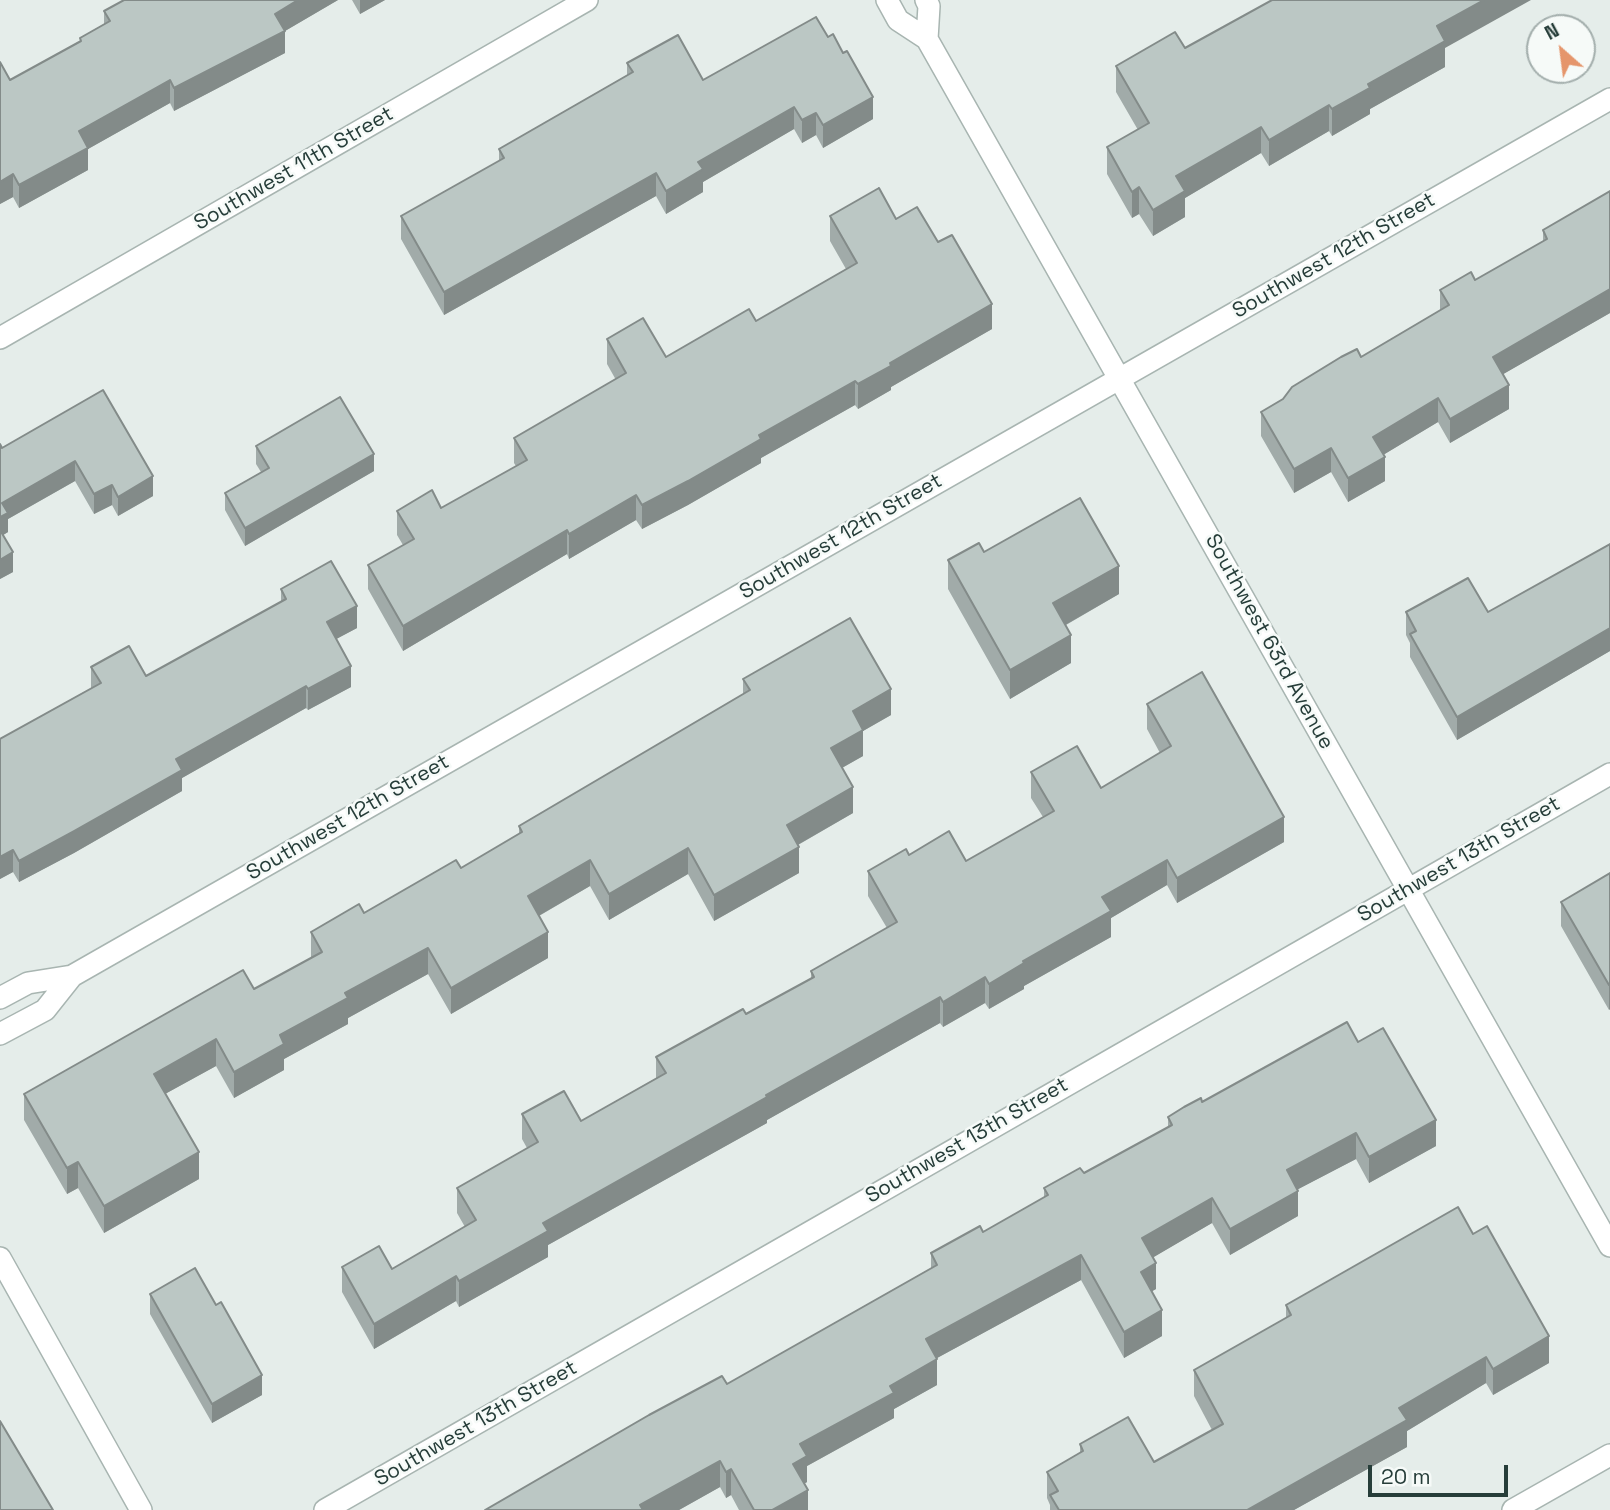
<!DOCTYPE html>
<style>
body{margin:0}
#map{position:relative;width:1610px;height:1510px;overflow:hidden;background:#e5edea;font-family:"Space Grotesk",sans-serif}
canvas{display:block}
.north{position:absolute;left:1526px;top:14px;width:70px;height:70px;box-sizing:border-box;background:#f6faf8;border:2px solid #a3aeac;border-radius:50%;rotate:332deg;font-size:19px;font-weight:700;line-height:28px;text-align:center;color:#263d39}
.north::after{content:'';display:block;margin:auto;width:24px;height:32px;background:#e5956b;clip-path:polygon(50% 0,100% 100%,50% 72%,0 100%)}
.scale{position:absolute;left:1368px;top:1465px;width:140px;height:32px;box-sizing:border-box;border:4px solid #263d39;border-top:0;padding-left:9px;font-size:21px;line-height:24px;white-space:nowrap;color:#263d39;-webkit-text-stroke:5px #f6faf8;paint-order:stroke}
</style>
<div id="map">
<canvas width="1610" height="1510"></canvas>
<div class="north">N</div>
<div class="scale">20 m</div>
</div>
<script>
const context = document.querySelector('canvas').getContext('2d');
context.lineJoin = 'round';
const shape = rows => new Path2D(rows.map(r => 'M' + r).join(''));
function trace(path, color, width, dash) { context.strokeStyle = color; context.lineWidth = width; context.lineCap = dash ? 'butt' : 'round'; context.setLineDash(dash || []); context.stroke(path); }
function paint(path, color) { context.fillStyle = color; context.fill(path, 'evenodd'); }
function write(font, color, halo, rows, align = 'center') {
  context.font = font + ' "Space Grotesk",sans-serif'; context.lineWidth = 5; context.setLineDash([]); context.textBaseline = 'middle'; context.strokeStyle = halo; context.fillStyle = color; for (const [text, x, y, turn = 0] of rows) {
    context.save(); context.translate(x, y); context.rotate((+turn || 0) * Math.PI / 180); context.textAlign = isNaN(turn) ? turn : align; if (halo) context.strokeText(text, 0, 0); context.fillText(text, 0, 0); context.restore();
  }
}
const street = shape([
 [887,0,898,20,927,39,1610,1246],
 [926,0,929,6,927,39],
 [0,338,587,0],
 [0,998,28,983,72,976,1610,99],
 [0,1034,45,1010,72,976],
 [0,1258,141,1510],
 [325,1510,1610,774],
 [1513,1510,1610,1455]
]);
const wall = shape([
 [124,0,338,0,285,31,285,53,174,111,170,103,88,149,88,170,19,208,13,197,0,204,0,62,10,80,80,42,80,38,104,24,104,11],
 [352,0,385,0,360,14],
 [1185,48,1445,48,1445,67,1370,109,1370,114,1332,136,1329,131,1269,166,1261,153,1185,198,1185,217,1153,236,1139,214,1132,218,1107,174,1107,147,1138,130,1116,92,1116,66],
 [627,63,703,80,873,119,823,148,816,135,802,143,794,129,703,182,703,192,666,214,656,196,444,315,401,239,401,216,499,161,499,149,627,75],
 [1610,191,1610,313,1503,374,1509,409,1450,443,1438,422,1383,455,1385,481,1348,502,1331,472,1294,493,1261,436,1261,412,1361,357,1440,310,1440,290,1475,280,1543,242,1543,230],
 [830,216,896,219,938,242,992,329,891,387,891,390,858,409,855,405,761,458,761,463,688,505,642,529,636,520,569,559,567,554,403,651,368,589,368,565,403,545,397,535,397,511,441,508,516,466,514,463,514,438,616,380,607,364,607,339,666,357,756,321,846,269,830,241],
 [0,444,2,448,153,476,153,496,118,516,112,505,94,514,75,481,8,519,8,532,3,535,13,572,0,579],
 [256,446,374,471,245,546,225,510,225,493,261,472,256,464],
 [1610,544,1610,651,1457,740,1410,657,1410,643,1406,635,1406,612,1488,612],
 [984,552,1119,594,1066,625,1071,663,1010,699,948,589,948,560],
 [281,589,357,628,336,639,351,687,308,710,306,708,182,778,182,791,74,853,19,882,13,872,0,879,0,739,91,688,91,667,146,676,281,602],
 [743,679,891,715,863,731,863,756,842,768,853,813,798,845,799,873,714,921,688,874,609,920,590,886,539,916,548,958,451,1014,428,974,348,1018,348,1024,284,1059,284,1070,234,1098,216,1066,165,1094,199,1179,104,1233,78,1188,67,1194,24,1120,24,1094,254,989,311,958,311,932,364,913,461,868,519,834,519,826,743,694],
 [1147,704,1284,842,1177,903,1167,885,1111,918,1111,937,1024,986,1024,989,989,1009,985,1003,943,1027,940,1023,767,1120,767,1123,548,1245,548,1257,459,1307,456,1301,374,1349,342,1292,342,1267,392,1269,465,1227,457,1213,457,1188,527,1148,522,1139,522,1114,581,1121,656,1078,656,1057,746,1014,811,979,811,971,887,928,868,896,868,871,909,855,966,861,1043,817,1031,798,1031,772,1101,788,1160,753,1147,729],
 [1610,873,1610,1009,1609,1010,1561,926,1561,902],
 [1358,1042,1436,1146,1369,1183,1356,1159,1298,1189,1298,1216,1230,1255,1212,1223,1153,1257,1156,1289,1151,1291,1162,1336,1124,1358,1081,1280,937,1358,937,1385,894,1409,894,1418,807,1466,807,1482,804,1484,808,1510,739,1510,731,1495,726,1498,720,1487,679,1510,485,1510,727,1384,931,1268,931,1253,983,1232,1044,1198,1044,1188,1084,1173,1168,1127,1168,1117,1202,1102],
 [1473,1234,1549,1363,1493,1395,1486,1383,1407,1431,1407,1447,1294,1510,1050,1510,1050,1505,1047,1498,1047,1472,1080,1453,1080,1444,1154,1462,1212,1430,1194,1396,1194,1370,1286,1318,1286,1305],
 [150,1294,216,1305,262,1395,212,1423,150,1314]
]);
const shadedWall = shape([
 [298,0,338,0,285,31,285,53,174,111,174,88,275,14],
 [360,0,385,0,360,14],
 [1484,0,1531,0,1445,48,1445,67,1370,109,1370,114,1332,136,1332,109,1368,84,1437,26],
 [170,80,170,103,88,149,88,170,19,208,19,185,79,131],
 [873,97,873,119,823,148,823,125],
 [1329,105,1329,131,1269,166,1269,140],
 [794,107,794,129,703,182,703,192,666,214,666,191,698,162],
 [816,113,816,135,802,143,802,120],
 [1261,127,1261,153,1185,198,1185,217,1153,236,1153,210,1176,176],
 [656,173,656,196,444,315,444,292],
 [13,174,13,197,0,204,0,182],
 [1139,187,1139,214,1132,218,1132,192],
 [1610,289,1610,313,1493,380,1493,357],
 [992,304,992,329,891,387,891,390,858,409,858,384,890,363],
 [855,381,855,405,761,458,761,463,688,505,642,529,642,505,759,435],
 [1509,385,1509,409,1450,443,1450,419],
 [1438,398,1438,422,1373,461,1373,437],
 [1331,448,1331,472,1294,493,1294,469],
 [374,454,374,471,245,546,245,528],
 [1385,457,1385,481,1348,502,1348,478],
 [75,461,75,481,8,519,8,532,0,537,0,517,2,503],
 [153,476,153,496,118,516,118,497],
 [112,485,112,505,94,514,94,494],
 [636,495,636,520,569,559,569,534],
 [567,530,567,554,403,651,403,626],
 [13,552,13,572,0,579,0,560],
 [1119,566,1119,594,1053,632,1053,603],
 [357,606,357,628,327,644,327,622],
 [1610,628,1610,651,1457,740,1457,717],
 [1071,635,1071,663,1010,699,1010,670],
 [351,666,351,687,308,710,308,689],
 [306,686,306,708,182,778,182,791,74,853,19,882,19,861,176,759],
 [891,689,891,715,863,731,863,756,831,774,831,748,853,711],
 [853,787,853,813,787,851,787,825],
 [1284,817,1284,842,1177,903,1177,878],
 [799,847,799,873,714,921,714,895],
 [688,848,688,874,609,920,609,894],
 [13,850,13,872,0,879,0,857],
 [590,860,590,886,528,922,528,896],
 [1167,860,1167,885,1111,918,1111,937,1024,986,1024,989,989,1009,989,984,1023,961,1102,897],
 [548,932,548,958,451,1014,451,988],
 [428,948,428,974,348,1018,348,1024,284,1059,284,1070,234,1098,234,1072,280,1035,345,993],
 [985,977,985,1003,943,1027,943,1002],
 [1609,985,1610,985,1610,1009,1609,1010],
 [940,997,940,1023,767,1120,767,1123,548,1245,548,1257,459,1307,459,1281,543,1223,766,1095],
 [216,1039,216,1066,154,1100,154,1074],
 [1436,1120,1436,1146,1369,1183,1369,1157],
 [1356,1133,1356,1159,1287,1195,1287,1170],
 [199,1152,199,1179,104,1233,104,1206],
 [78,1162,78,1188,67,1194,67,1168],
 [1298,1191,1298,1216,1230,1255,1230,1229],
 [1212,1198,1212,1223,1142,1264,1142,1238],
 [1081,1255,1081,1280,926,1364,926,1339],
 [1156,1263,1156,1289,1141,1298,1141,1272],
 [456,1276,456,1301,374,1349,374,1324],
 [1162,1310,1162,1336,1124,1358,1124,1332],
 [1549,1336,1549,1363,1493,1395,1493,1369],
 [1486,1357,1486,1383,1407,1431,1407,1447,1294,1510,1247,1510,1399,1408],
 [937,1359,937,1385,894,1409,894,1418,807,1466,807,1482,793,1490,793,1464,800,1444,890,1386],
 [262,1375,262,1395,212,1423,212,1404],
 [720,1461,720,1487,679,1510,640,1510,640,1505],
 [731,1469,731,1495,726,1498,726,1472],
 [808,1490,808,1510,772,1510]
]);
const building = shape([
 [124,0,298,0,275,14,285,31,174,88,170,80,79,131,88,148,19,185,13,174,0,182,0,62,10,80,81,41,80,38,110,21,104,11,124,0],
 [1272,0,1484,0,1437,26,1445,41,1368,84,1370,88,1332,109,1329,105,1269,140,1261,127,1176,176,1185,191,1153,210,1139,187,1132,192,1107,147,1149,123,1116,66,1175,32,1185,48,1272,0],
 [816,17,828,37,833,34,843,53,847,51,873,97,823,125,816,113,802,120,794,107,698,162,703,169,666,191,656,173,444,292,401,216,504,158,499,149,633,72,627,63,678,35,703,80,816,17],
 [879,188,896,219,917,207,938,242,952,235,992,304,890,363,891,366,858,384,855,381,759,435,761,439,688,481,642,505,636,495,569,534,567,530,403,626,368,565,414,539,397,511,432,490,441,508,527,460,514,438,626,373,607,339,643,318,666,357,749,309,756,321,857,263,830,216,879,188],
 [1610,191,1610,289,1493,357,1509,385,1450,419,1438,398,1373,437,1385,457,1348,478,1331,448,1294,469,1261,412,1283,399,1292,387,1341,357,1357,349,1361,357,1449,305,1440,290,1471,272,1475,280,1547,239,1543,230,1610,191],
 [103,390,153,476,118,497,112,485,94,494,75,461,2,503,8,513,0,517,0,444,2,448,103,390],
 [340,397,374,454,245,528,225,493,269,468,256,446,340,397],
 [1080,498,1119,566,1053,603,1071,635,1010,670,948,560,979,543,984,552,1080,498],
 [0,530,13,552,0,560,0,530],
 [1610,544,1610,628,1457,717,1410,634,1416,631,1406,612,1468,578,1488,612,1610,544],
 [331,561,357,606,327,622,351,666,308,689,306,686,176,759,182,770,74,831,19,861,13,850,0,857,0,739,101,683,91,667,129,646,146,676,286,599,281,589,331,561],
 [850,618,891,689,853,711,863,730,831,748,853,787,787,825,799,847,714,895,688,848,609,894,590,860,528,896,548,932,451,988,428,948,345,993,348,998,280,1035,284,1044,234,1072,216,1039,154,1074,199,1152,104,1206,78,1162,67,1168,24,1094,243,970,254,989,322,952,311,932,359,904,364,913,456,860,461,868,522,832,519,826,750,690,743,679,850,618],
 [1202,672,1284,817,1177,878,1167,860,1102,897,1111,911,1023,961,1024,963,989,984,985,977,943,1002,940,997,766,1095,767,1097,543,1223,548,1231,459,1281,456,1276,374,1324,342,1267,379,1246,392,1269,476,1220,457,1188,538,1142,522,1114,564,1091,581,1121,666,1073,656,1057,743,1009,746,1014,814,977,811,971,897,922,868,871,906,849,909,855,949,831,966,861,1054,811,1031,772,1077,746,1101,788,1171,746,1147,704,1202,672],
 [1610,873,1610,985,1609,985,1561,902,1610,873],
 [1347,1022,1358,1042,1383,1028,1436,1120,1369,1157,1356,1133,1287,1170,1298,1191,1230,1229,1212,1198,1142,1238,1156,1263,1141,1272,1162,1310,1124,1332,1081,1255,926,1339,937,1359,890,1386,894,1393,800,1444,807,1456,793,1464,808,1490,772,1510,754,1510,731,1469,726,1472,720,1461,640,1505,643,1510,485,1510,649,1415,722,1376,727,1384,937,1265,931,1253,980,1226,983,1232,1048,1195,1044,1188,1080,1168,1084,1173,1172,1125,1168,1117,1184,1107,1201,1098,1202,1102,1347,1022],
 [1458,1207,1473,1234,1487,1226,1549,1336,1493,1369,1486,1357,1399,1408,1407,1420,1247,1510,1059,1510,1050,1495,1058,1491,1047,1472,1083,1451,1080,1444,1128,1417,1154,1462,1223,1424,1194,1370,1291,1315,1286,1305,1458,1207],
 [195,1268,216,1305,221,1302,262,1375,212,1404,150,1294,195,1268],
 [0,1421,53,1510,0,1510,0,1421]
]);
const streetNames = [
 ["Southwest 11th Street",294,169,-30],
 ["Southwest 12th Street",1334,256,-30],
 ["Southwest 12th Street",841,537,-30],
 ["Southwest 63rd Avenue",1269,642,61],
 ["Southwest 12th Street",348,818,-30],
 ["Southwest 13th Street",1459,860,-30],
 ["Southwest 13th Street",967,1141,-30],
 ["Southwest 13th Street",476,1424,-30]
];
trace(street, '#a8b5b1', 24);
trace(street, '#fff', 21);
paint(wall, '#a1aba9');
paint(shadedWall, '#838b89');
paint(building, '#bbc7c4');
trace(building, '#838b89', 2);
write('21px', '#263d39', '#f6faf8', streetNames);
</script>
